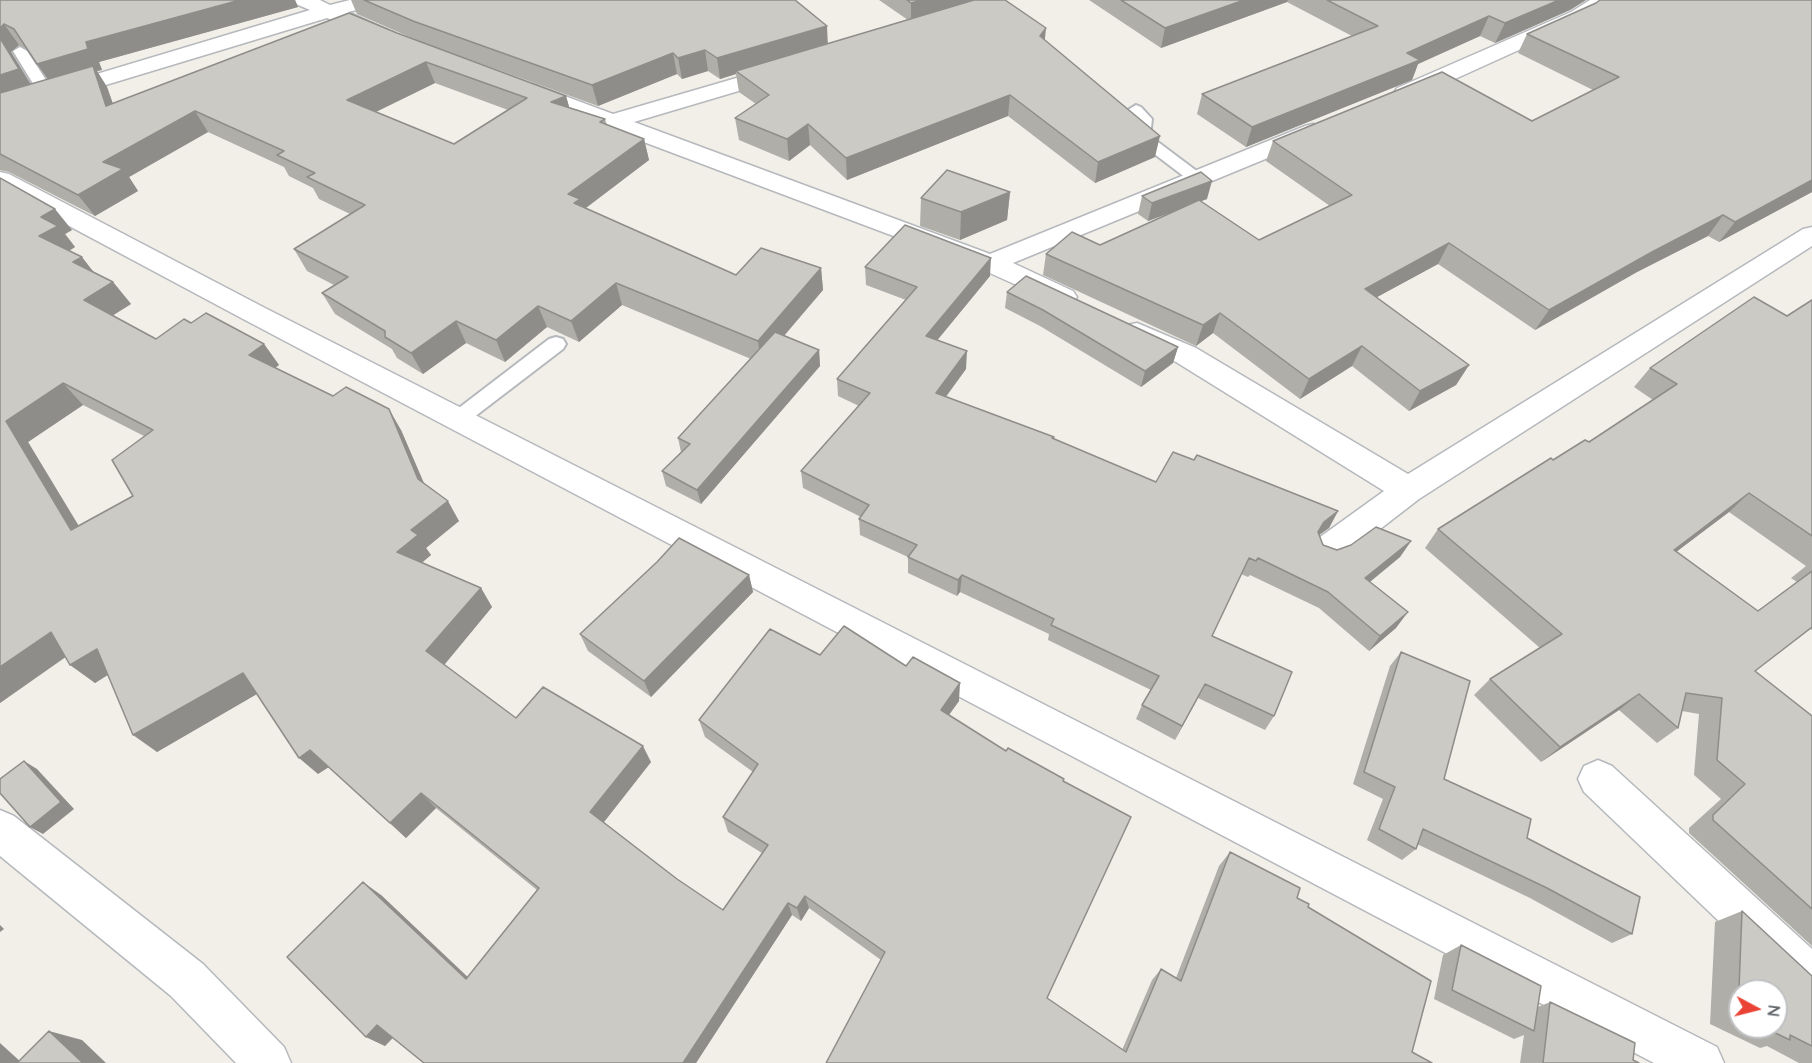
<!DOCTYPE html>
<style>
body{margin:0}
#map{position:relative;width:1812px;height:1063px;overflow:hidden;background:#f1efe8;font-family:Quicksand,sans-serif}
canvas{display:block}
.north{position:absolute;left:1728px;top:979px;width:60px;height:60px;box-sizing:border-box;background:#fff;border:2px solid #bfc1c3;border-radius:50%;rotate:97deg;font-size:16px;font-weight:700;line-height:24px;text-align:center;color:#5f6368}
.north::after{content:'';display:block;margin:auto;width:21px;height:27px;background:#ea4335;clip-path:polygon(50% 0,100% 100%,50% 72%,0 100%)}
</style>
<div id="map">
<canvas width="1812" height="1063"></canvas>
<div class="north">N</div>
</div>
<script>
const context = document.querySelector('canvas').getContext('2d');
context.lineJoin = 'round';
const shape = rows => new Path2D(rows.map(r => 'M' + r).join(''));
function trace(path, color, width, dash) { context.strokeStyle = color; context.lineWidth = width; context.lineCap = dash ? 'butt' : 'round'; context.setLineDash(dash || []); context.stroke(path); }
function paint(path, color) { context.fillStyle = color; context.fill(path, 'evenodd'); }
const service = shape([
 [20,47,27,51,56,95,53,98,48,100,40,95,13,51,20,47],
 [1136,105,1141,107,1152,119,1150,136,1202,175,1204,178,1202,181,1190,181,1136,140,1134,137,1136,120,1128,110,1136,105],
 [556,337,563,339,566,344,563,349,465,424,458,427,451,424,448,419,451,414,549,339,556,337]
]);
const minor = shape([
 [293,0,320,0,330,5,350,0,386,0,383,4,348,12,388,30,391,34,388,38,381,40,374,38,327,18,0,117,0,103,310,10,296,4,293,0],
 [1590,0,1614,0,1585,20,1413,98,1405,100,1397,98,1394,93,1397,88,1571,12,1590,0],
 [781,65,789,66,792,71,789,76,634,122,990,254,1305,126,1313,124,1321,126,1324,131,1321,136,1013,263,1073,291,1077,297,1073,303,1063,306,981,269,519,95,516,90,519,85,527,83,535,85,613,114,781,65],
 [0,172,9,174,265,308,1717,1047,1724,1063,1654,1063,245,320,0,189,0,172],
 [1812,227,1812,246,1419,499,1340,560,1328,564,1316,560,1311,550,1316,540,1384,491,1176,362,1127,339,1123,332,1127,325,1137,323,1196,348,1408,474,1803,229,1812,227],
 [1598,760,1612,766,1812,949,1812,1001,1796,995,1584,792,1578,779,1584,766,1598,760],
 [0,810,14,816,203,964,284,1047,291,1063,236,1063,171,996,0,856,0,810]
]);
const wall = shape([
 [0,0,295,0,298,7,99,62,102,70,97,71,107,87,113,104,397,33,566,96,569,107,605,119,607,125,644,139,649,160,586,208,736,275,821,268,823,290,784,335,819,350,820,366,701,504,666,486,662,471,681,452,678,438,751,359,622,305,579,342,547,327,505,362,466,343,423,374,397,358,392,349,335,314,322,293,334,285,307,271,294,249,350,214,319,199,313,188,289,176,284,167,208,132,129,177,138,191,95,216,9,172,0,170],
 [19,45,27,49,48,79,31,84,11,52],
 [435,83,508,110,454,144,376,112],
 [351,0,795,0,828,44,908,20,879,0,1005,0,1045,41,1155,157,1095,183,1008,116,847,180,810,145,789,161,739,140,735,118,756,104,739,92,736,74,720,79,708,71,682,79,677,74,598,106,421,42,357,14],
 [1089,0,1586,0,1570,10,1495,43,1480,36,1418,64,1412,80,1246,147,1197,114,1202,94,1352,36,1287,2,1161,48],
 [1596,3,1812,192,1719,242,1708,236,1637,272,1535,330,1438,264,1377,297,1469,365,1456,385,1409,411,1352,366,1300,399,1213,333,1196,346,1043,275,1046,254,1100,245,1177,210,1148,221,1138,214,1142,196,1207,199,1201,201,1259,240,1330,206,1266,161,1273,141,1532,121,1593,90,1518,53,1527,34],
 [0,178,72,230,65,234,75,247,69,251,94,272,113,282,131,304,112,316,156,339,191,323,264,344,279,365,275,368,401,430,424,483,459,521,426,548,431,555,422,562,481,588,492,607,444,665,516,718,651,762,604,822,677,879,723,910,762,853,728,832,723,817,753,772,705,737,699,720,820,655,959,701,949,715,1006,751,1063,781,1047,998,1122,1050,1152,980,1161,969,1176,978,1219,866,1230,852,1297,898,1308,907,1412,1052,826,1063,881,960,809,908,801,921,792,915,696,1063,424,1063,393,1038,385,1046,366,1037,381,895,468,977,537,890,436,808,406,838,328,767,318,774,257,694,157,752,108,675,95,683,66,657,0,703],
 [83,405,144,436,133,496,79,526,28,442],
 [1010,192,1007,220,960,240,920,226,921,198],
 [865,267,990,276,937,340,966,369,946,397,1053,439,1156,482,1194,460,1338,511,1329,528,1319,535,1323,545,1337,550,1411,541,1400,557,1370,582,1396,628,1369,651,1319,608,1250,575,1248,577,1241,574,1212,636,1274,716,1265,730,1198,698,1175,740,1136,719,1142,705,1151,690,1048,640,1049,634,960,592,957,596,908,573,908,557,860,535,859,519,861,517,803,488,801,471,859,406,838,396,837,379,906,300,866,285],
 [1007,292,1178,347,1173,363,1141,387,1040,326,1005,308],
 [1812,300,1812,630,1810,629,1755,671,1812,716,1812,946,1689,833,1689,828,1721,799,1694,775,1699,714,1682,711,1678,728,1657,743,1619,710,1541,762,1474,695,1490,679,1540,648,1425,548,1438,529,1553,460,1589,442,1653,400,1634,387,1650,368,1787,316],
 [1729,512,1806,566,1791,578,1797,582,1758,611,1677,551],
 [749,575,753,592,651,697,588,651,580,634],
 [1401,652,1444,779,1527,838,1632,934,1612,943,1530,898,1417,844,1416,849,1402,860,1367,840,1383,799,1353,784,1390,666],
 [1742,911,1812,976,1812,1063,1799,1063,1767,1046,1760,1048,1710,1024,1715,922],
 [1740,991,1776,1027,1740,1027],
 [1461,945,1538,1007,1550,1002,1633,1060,1639,1063,1520,1063,1524,1035,1514,1039,1434,999,1443,955]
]);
const shadedWall = shape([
 [240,0,295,0,298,7,99,62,102,70,97,71,107,87,121,127,52,85,37,64,86,42],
 [922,0,977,0,911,22,911,3],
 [1244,0,1288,0,1287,2,1161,48,1165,28],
 [1559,0,1586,0,1570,10,1495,43,1505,23],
 [1489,16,1480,36,1418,64,1412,80,1246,147,1252,127,1407,53],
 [4,24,19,45,11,52,34,90,0,101,0,28],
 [827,26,828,47,736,71,736,74,720,79,717,58],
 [1046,28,1044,49,1040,36],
 [705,50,708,71,682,79,678,58],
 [673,53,677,74,598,106,592,85],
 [426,62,435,83,357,121,347,100],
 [1010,95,1008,116,847,180,846,158],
 [566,96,572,117,551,102],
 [195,111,208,132,129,177,138,191,95,216,78,195,103,162],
 [808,124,810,145,789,161,787,139],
 [1160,136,1155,157,1095,183,1098,162],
 [644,139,649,160,583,210,586,221,568,194],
 [1812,180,1812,192,1719,242,1735,222],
 [1212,181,1207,199,1148,221,1152,203],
 [1010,192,1007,220,960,240,961,212],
 [55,209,72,230,65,234,75,247,57,258,39,236,41,217],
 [1723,215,1708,236,1637,272,1535,330,1549,310,1652,252],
 [1449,243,1438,264,1355,309,1365,289],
 [82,257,99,279,73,262],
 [991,258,990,276,926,354,926,336],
 [821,268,823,290,761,363,758,341],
 [113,282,131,304,102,322,84,300],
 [616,283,622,305,579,342,571,321],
 [538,306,547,327,505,362,496,340],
 [1220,313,1213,333,1196,346,1203,325],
 [456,321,466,343,423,374,411,353],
 [264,344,279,365,264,376,249,355],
 [1362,346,1352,366,1300,399,1309,379],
 [1178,347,1173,363,1141,387,1145,371],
 [819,350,820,366,701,504,697,490],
 [967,351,966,369,935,411,936,393],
 [1469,365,1456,385,1409,411,1420,391],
 [63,383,83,405,28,442,93,550,71,530,6,421],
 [389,409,401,430,431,500,418,479],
 [1749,493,1729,512,1655,568,1674,550],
 [448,501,459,521,426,548,431,555,411,572,397,552,411,530],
 [1338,511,1329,528,1315,538,1324,522],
 [1411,541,1400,557,1355,594,1365,578],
 [749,575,753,592,651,697,644,681],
 [962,575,960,592,957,596,958,580],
 [481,588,492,607,440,670,426,651],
 [1408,612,1396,628,1369,651,1380,636],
 [51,632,75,650,0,703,0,667],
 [97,649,120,667,95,683,70,665],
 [243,673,262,691,157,752,133,735],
 [960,683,959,701,940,727,941,710],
 [1205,684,1198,698,1175,740,1182,726],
 [1639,694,1619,710,1541,762,1560,747],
 [643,746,651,762,600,827,590,812],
 [310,750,329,767,318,774,299,758],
 [24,761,37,769,74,809,43,834,30,827],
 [421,793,436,808,406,838,390,823],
 [363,882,381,895,481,990,466,979],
 [805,896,809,908,801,921,797,908],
 [788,903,792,915,696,1063,683,1063],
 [0,925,4,929,0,932],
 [377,1025,396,1034,385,1046,366,1037],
 [49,1031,82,1040,106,1063,83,1063],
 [0,1043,22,1063,0,1063]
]);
const building = shape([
 [0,0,240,0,86,42,88,49,37,64,14,29,4,24,0,28,0,0],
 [364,0,795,0,827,26,717,58,705,50,678,58,673,53,592,85,413,21,364,0],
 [907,0,922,0,911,3,907,0],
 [974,0,1005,0,1046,28,1040,36,1160,136,1098,162,1010,95,846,158,808,124,787,139,735,118,769,95,736,71,974,0],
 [1121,0,1244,0,1165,28,1121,0],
 [1327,0,1559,0,1505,23,1489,16,1407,53,1420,60,1252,127,1202,94,1378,26,1327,0],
 [1600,0,1812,0,1812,180,1735,222,1723,215,1652,252,1549,310,1449,243,1365,289,1469,365,1420,391,1362,346,1309,379,1220,313,1203,325,1046,254,1072,232,1100,245,1199,200,1259,240,1352,195,1273,141,1442,72,1532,121,1619,77,1527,34,1596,3,1600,0],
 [349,13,397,33,566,96,551,102,605,119,600,122,644,139,568,194,580,199,574,203,736,275,761,248,821,268,758,341,616,283,571,321,538,306,496,340,456,321,411,353,385,337,385,331,322,293,348,277,294,249,365,205,307,177,315,173,277,155,284,151,195,111,103,162,123,169,78,195,0,154,0,93,93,66,106,106,349,13],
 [426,62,527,98,454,144,347,100,426,62],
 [0,38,19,69,0,75,0,38],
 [947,170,1010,192,961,212,921,198,947,170],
 [1201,172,1212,181,1152,203,1142,196,1201,172],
 [0,178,55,209,41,217,58,226,39,236,82,257,73,262,113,282,84,300,156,339,184,319,191,323,206,313,264,344,249,355,333,396,346,387,389,409,418,479,448,501,411,530,418,535,397,552,481,588,426,651,516,718,543,687,643,746,590,812,677,879,723,910,768,845,723,817,758,764,699,720,770,629,820,655,844,626,906,666,913,657,960,683,941,710,1006,751,1008,748,1064,779,1063,781,1131,817,1047,998,1126,1052,1161,969,1181,981,1230,852,1300,888,1297,898,1309,904,1308,907,1431,981,1412,1052,1432,1063,826,1063,885,952,805,896,797,908,788,903,683,1063,424,1063,377,1025,366,1037,287,957,363,882,466,979,539,888,421,793,390,823,310,750,299,758,243,673,133,735,97,649,70,665,51,632,0,667,0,178],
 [63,383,153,430,112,460,133,496,71,530,6,421,63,383],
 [905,225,991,258,926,336,967,351,936,393,1054,437,1052,438,1156,482,1173,452,1194,460,1197,455,1338,511,1324,522,1318,532,1323,545,1337,550,1351,545,1376,527,1411,541,1365,578,1408,612,1380,636,1328,592,1258,558,1256,561,1249,558,1212,636,1292,672,1274,716,1205,684,1182,726,1142,705,1159,676,1051,625,1054,619,962,575,958,580,908,557,917,545,859,519,869,505,801,471,870,393,837,379,917,287,865,267,905,225],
 [1026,276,1178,347,1145,371,1043,310,1007,292,1026,276],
 [1754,297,1787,316,1812,300,1812,536,1749,493,1674,550,1758,611,1812,571,1812,627,1755,671,1812,716,1812,909,1713,820,1713,815,1745,784,1717,760,1722,698,1686,693,1678,728,1639,694,1560,747,1490,679,1562,634,1438,529,1551,458,1553,460,1585,440,1589,442,1677,384,1650,368,1754,297],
 [775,332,819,350,697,490,662,471,690,444,678,438,775,332],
 [679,538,749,575,644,681,580,634,657,562,679,538],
 [1401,652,1470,681,1444,779,1531,819,1527,838,1640,897,1632,934,1547,888,1423,829,1416,849,1379,829,1395,787,1364,772,1401,652],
 [24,761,61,802,30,827,0,793,0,779,24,761],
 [1742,911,1812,976,1812,1046,1790,1035,1790,1040,1763,1027,1776,1027,1776,991,1740,991,1740,1016,1738,1015,1742,911],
 [1461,945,1541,986,1534,1031,1452,990,1461,945],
 [1550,1002,1635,1043,1633,1060,1639,1063,1543,1063,1550,1002],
 [49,1031,83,1063,17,1063,49,1031]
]);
trace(service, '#b5b8bc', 4);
trace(minor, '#b5b8bc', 3);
paint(service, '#fff');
paint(minor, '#fff');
paint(wall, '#afaea9');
paint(shadedWall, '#8f8d8a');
paint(building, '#cccac5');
trace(building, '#8f8d8a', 1.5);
</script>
